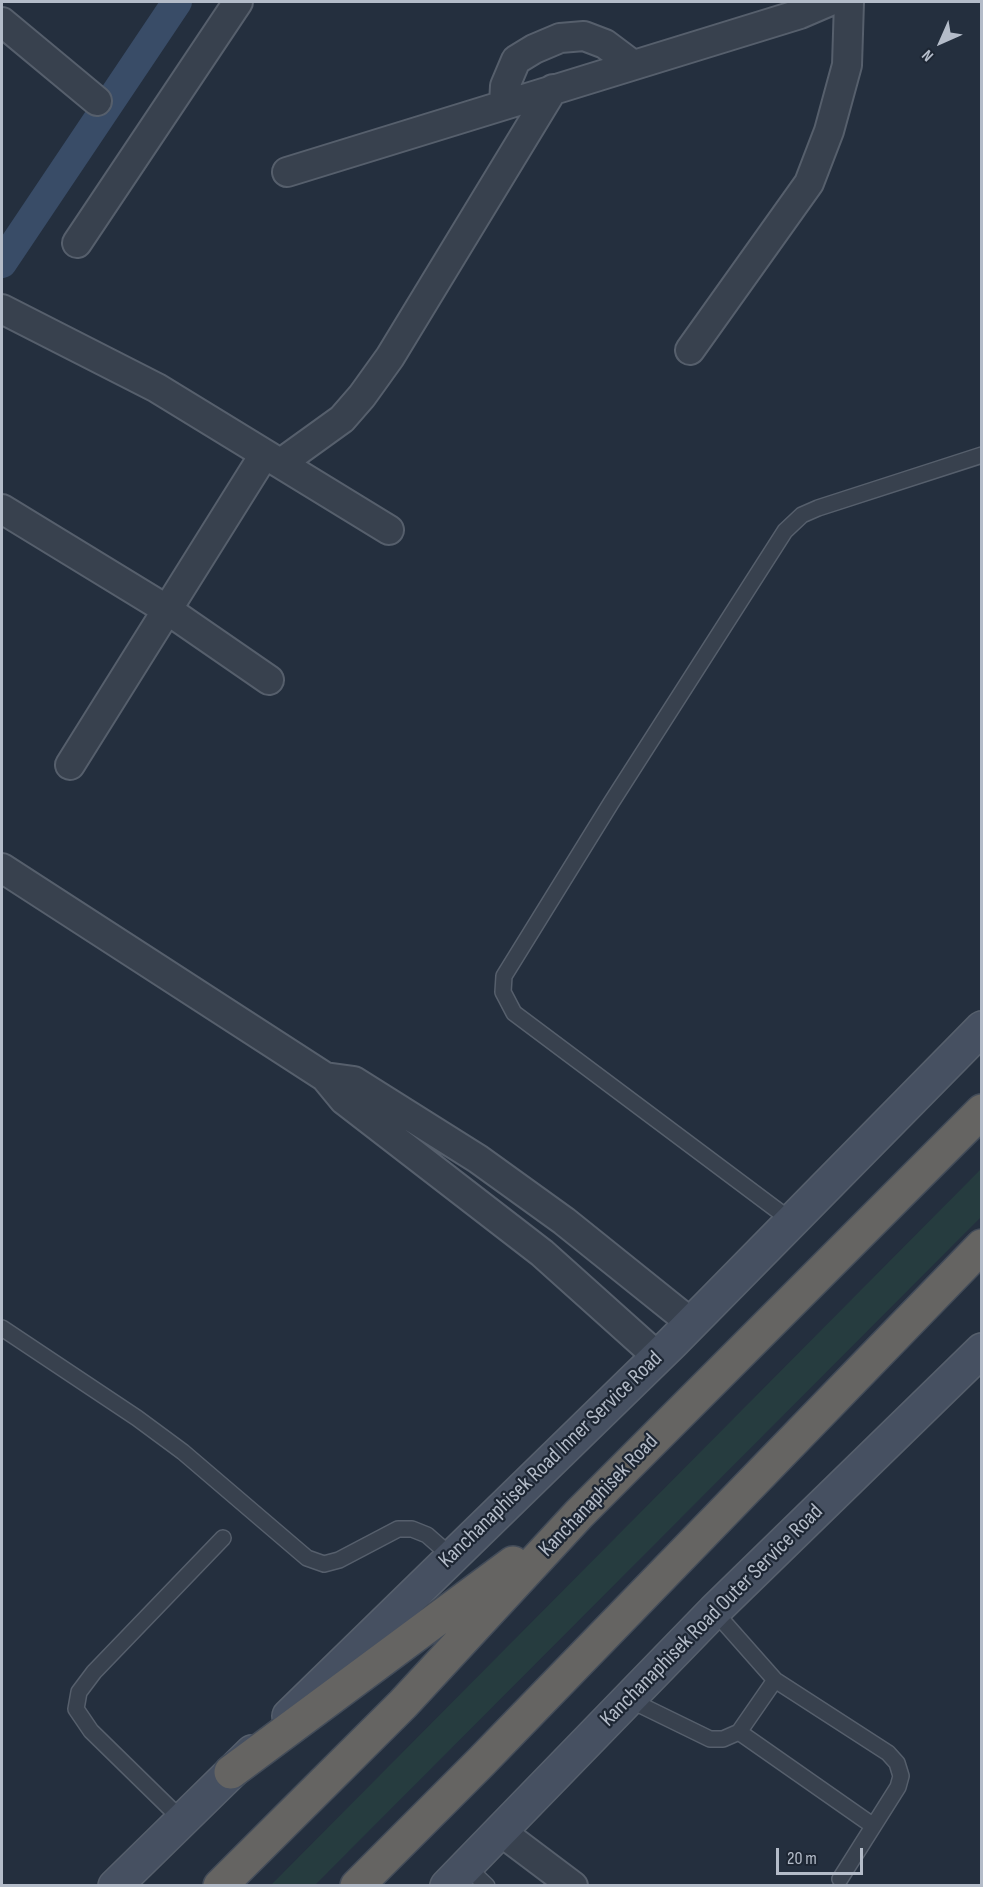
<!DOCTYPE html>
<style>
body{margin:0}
#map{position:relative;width:983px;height:1887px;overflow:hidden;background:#242f3e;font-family:"Sofia Sans Condensed",sans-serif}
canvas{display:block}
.frame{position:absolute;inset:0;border:3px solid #b4bcc9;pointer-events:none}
.north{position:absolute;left:911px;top:12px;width:60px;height:60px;-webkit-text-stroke:4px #1d2633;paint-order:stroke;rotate:225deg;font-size:16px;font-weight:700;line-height:24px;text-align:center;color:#b4bcc9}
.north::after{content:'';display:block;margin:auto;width:21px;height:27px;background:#b4bcc9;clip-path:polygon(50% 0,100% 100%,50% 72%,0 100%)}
.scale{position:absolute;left:776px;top:1848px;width:87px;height:27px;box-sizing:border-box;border:3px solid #b4bcc9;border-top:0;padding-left:8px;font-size:18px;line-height:21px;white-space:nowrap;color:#b4bcc9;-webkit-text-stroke:4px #1d2633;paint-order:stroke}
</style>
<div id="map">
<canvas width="983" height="1887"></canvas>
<div class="frame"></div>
<div class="north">N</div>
<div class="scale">20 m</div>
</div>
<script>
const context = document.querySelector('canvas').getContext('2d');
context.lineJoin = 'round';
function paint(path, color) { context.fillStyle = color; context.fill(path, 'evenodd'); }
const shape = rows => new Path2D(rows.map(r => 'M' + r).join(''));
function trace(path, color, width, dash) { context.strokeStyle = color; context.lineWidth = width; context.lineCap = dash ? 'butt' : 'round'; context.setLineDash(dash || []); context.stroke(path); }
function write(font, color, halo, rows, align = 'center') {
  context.font = font + ' "Sofia Sans Condensed",sans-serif'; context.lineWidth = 4.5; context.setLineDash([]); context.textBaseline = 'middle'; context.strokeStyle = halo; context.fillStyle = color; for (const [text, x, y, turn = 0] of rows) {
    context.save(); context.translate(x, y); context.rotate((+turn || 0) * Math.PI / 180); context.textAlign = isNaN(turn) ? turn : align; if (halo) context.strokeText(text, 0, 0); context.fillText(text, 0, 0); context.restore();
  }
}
const green = shape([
 [981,1169,981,1217,315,1885,271,1885]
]);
const canal = shape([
 [2,263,177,2]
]);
const service = shape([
 [793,1222,514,1013,503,992,504,976,611,803,785,531,802,515,818,508,982,455],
 [2,1328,137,1418,183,1452,307,1558,324,1564,339,1560,398,1529,412,1529,427,1535,452,1557],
 [775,1680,888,1753,897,1763,901,1776,898,1787,840,1879],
 [628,1699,710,1739,723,1739,739,1732,775,1680,714,1611],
 [739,1732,872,1825],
 [182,1820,91,1731,76,1709,79,1692,94,1672,223,1538],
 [466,1866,487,1886]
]);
const minor = shape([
 [2,22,97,101],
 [504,104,505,86,516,60,534,49,560,38,584,36,605,44,633,65],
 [287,172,800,14,828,2],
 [77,243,238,2],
 [2,309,157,388,389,530],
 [690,350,809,183,829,131,847,65,849,2],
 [281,463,342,419,362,396,390,357,553,89],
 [2,509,169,611,269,680],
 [70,765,264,455],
 [2,868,325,1077,344,1100,542,1253,658,1357],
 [325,1077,354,1081,478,1159,564,1221,691,1323],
 [500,1831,573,1886]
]);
const secondary = shape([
 [289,1716,672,1343,982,1028],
 [115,1886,252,1752],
 [447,1886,714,1611,982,1350]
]);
const trunk = shape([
 [231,1772,513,1563],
 [220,1886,403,1704,579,1514,982,1111],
 [357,1886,481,1762,982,1246]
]);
const streetNames = [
 ["Kanchanaphisek Road Inner Service Road",551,1460,-44],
 ["Kanchanaphisek Road",599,1496,-46],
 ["Kanchanaphisek Road Outer Service Road",712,1616,-45]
];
paint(green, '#263c3f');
trace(canal, '#394c67', 30);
trace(service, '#565f6c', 18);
trace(minor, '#565f6c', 32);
trace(secondary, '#565f6c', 36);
trace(trunk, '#434c59', 36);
trace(service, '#38414e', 15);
trace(minor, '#38414e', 28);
trace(secondary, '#465061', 33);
trace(trunk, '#656462', 33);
write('22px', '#b4bcc9', '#1d2633', streetNames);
</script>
